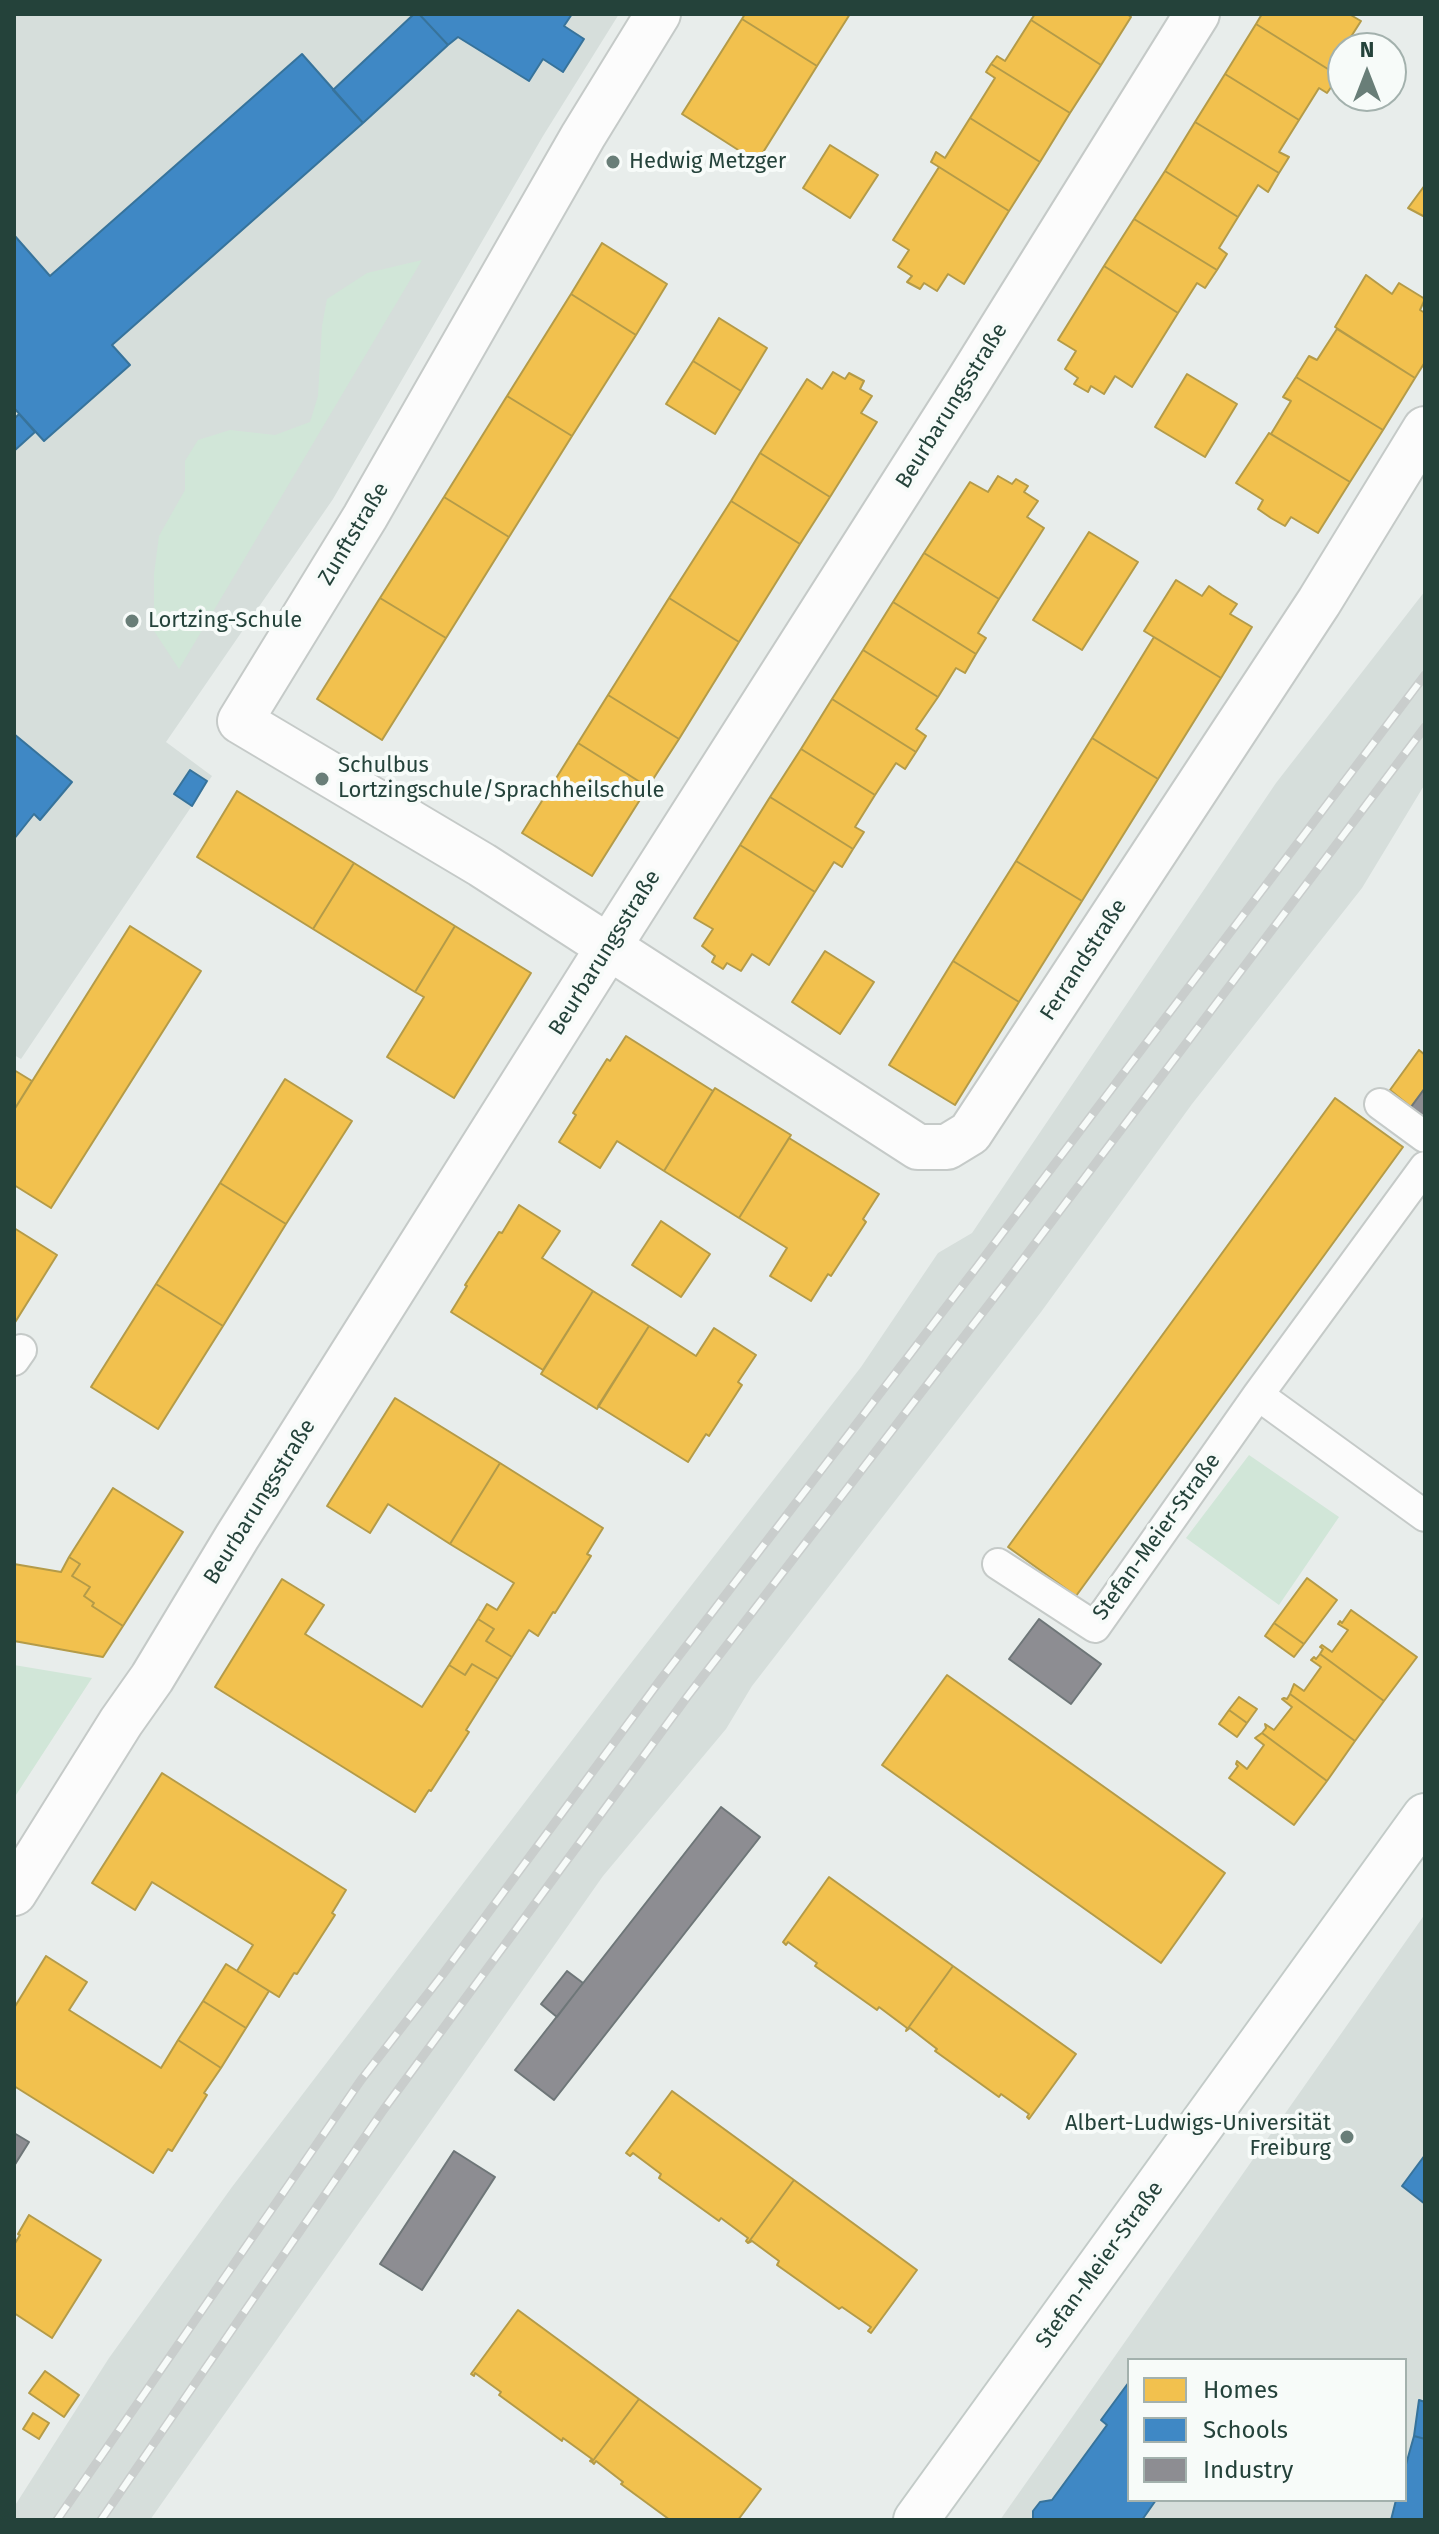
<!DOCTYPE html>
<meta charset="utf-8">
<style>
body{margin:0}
#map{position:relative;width:1439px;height:2534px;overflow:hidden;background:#e8edeb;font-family:"Fira Sans",sans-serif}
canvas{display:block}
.frame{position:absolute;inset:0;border:16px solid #24423a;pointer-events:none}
.legend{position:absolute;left:1127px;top:2358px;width:280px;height:144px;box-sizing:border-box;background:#f7fbf9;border:2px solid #a3b1ad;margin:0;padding:10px 14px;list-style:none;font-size:24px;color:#24423a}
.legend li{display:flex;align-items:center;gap:16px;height:40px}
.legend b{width:40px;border:2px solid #a3b1ad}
.north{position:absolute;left:1327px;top:32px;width:80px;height:80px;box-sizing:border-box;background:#f7fbf9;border:2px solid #a3b1ad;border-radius:50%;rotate:0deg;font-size:22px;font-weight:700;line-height:32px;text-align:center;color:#24423a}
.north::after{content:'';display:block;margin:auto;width:28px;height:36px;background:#697e78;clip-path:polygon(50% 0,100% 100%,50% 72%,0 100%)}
</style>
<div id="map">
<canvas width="1439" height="2534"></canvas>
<div class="frame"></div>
<ul class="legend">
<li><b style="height:22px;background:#f2c14e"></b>Homes</li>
<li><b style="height:22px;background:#3f88c5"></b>Schools</li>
<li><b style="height:22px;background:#8d8d92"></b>Industry</li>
</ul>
<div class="north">N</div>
</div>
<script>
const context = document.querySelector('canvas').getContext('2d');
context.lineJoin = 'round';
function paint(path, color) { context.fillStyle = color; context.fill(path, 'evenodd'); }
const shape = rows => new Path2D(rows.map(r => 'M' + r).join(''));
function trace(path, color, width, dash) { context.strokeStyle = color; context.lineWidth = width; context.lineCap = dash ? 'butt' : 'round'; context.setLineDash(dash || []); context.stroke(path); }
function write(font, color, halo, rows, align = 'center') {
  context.font = font + ' "Fira Sans",sans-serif'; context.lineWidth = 8; context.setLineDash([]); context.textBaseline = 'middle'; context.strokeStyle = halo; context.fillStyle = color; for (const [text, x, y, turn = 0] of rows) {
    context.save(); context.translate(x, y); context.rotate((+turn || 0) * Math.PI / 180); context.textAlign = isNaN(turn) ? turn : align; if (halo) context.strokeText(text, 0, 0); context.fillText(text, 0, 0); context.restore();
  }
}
const built = shape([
 [14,14,619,14,543,136,333,499,166,742,212,776,21,1059,14,1055],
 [1425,591,1425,784,1362,888,1192,1104,1041,1312,752,1686,726,1729,603,1876,150,2520,14,2520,14,2507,109,2358,232,2187,621,1676,861,1367,938,1253,972,1233,1276,783],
 [1425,1914,1425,2520,1000,2520],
 [1129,2360,1405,2360,1405,2500,1129,2500]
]);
const green = shape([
 [422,260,179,669,154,631,154,574,159,536,185,490,185,461,198,440,230,430,275,435,310,422,318,396,322,326,327,299,367,273],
 [1249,1455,1339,1517,1279,1605,1186,1538],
 [14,1665,92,1678,14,1798]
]);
const homes = shape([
 [745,14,850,14,817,66,742,19,745,14],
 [1035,14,1127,14,1131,17,1101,65,1031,20,1035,14],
 [1262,14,1349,14,1361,21,1340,54,1343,55,1343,69,1339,76,1256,24,1262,14],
 [742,19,817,66,757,162,682,114,742,19],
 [1031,20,1101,65,1070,113,991,64,997,56,1005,61,1031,20],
 [1256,24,1339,76,1327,93,1319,88,1299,120,1225,74,1256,24],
 [991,64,1070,113,1040,162,970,118,995,78,986,72,991,64],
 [1225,74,1299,120,1279,152,1289,157,1279,173,1195,122,1225,74],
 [970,118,1040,162,1009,211,931,162,936,152,945,158,970,118],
 [1195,122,1279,173,1268,192,1258,185,1238,217,1165,171,1195,122],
 [830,145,878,175,850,218,803,188,830,145],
 [939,167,1009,211,964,284,948,274,937,291,924,283,920,289,907,282,912,276,898,267,909,250,893,240,939,167],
 [1165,171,1238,217,1219,248,1227,254,1217,270,1134,219,1165,171],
 [1425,185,1425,217,1408,208,1425,185],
 [1134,219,1217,270,1205,288,1197,283,1178,313,1104,266,1134,219],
 [602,243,667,284,636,335,571,294,602,243],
 [1104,266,1178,313,1132,387,1115,376,1104,394,1091,386,1088,392,1074,384,1078,378,1065,369,1076,351,1058,340,1104,266],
 [1366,275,1392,294,1399,283,1425,299,1420,310,1425,313,1425,362,1415,378,1335,327,1366,275],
 [571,294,636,335,572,436,507,396,571,294],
 [719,318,767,348,741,391,693,361,719,318],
 [1337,329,1415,378,1383,430,1296,377,1309,356,1317,360,1337,329],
 [693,361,741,391,715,434,666,404,693,361],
 [833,372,845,379,849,373,864,381,860,389,872,396,861,413,877,422,830,497,760,453,807,379,822,389,833,372],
 [1187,374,1237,404,1205,457,1155,427,1187,374],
 [1296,377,1383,430,1350,482,1271,434,1291,401,1283,397,1296,377],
 [507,396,572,436,509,537,444,497,507,396],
 [1269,433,1350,482,1318,533,1291,517,1285,526,1271,518,1258,509,1263,500,1236,483,1269,433],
 [760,453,830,497,800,544,731,501,760,453],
 [998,476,1012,484,1016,479,1028,486,1024,492,1038,501,1027,517,1044,528,999,599,924,553,970,482,988,492,998,476],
 [444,497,509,537,446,638,380,598,444,497],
 [731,501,800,544,739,642,669,598,731,501],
 [1089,532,1138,562,1082,650,1033,620,1089,532],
 [924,553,999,599,978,633,986,638,976,654,893,602,924,553],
 [1176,580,1202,596,1209,586,1222,595,1237,604,1230,614,1252,627,1221,678,1144,631,1176,580],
 [380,598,446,638,382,740,317,699,380,598],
 [669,598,739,642,679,739,608,695,669,598],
 [893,602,976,654,965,673,956,668,938,697,863,650,893,602],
 [1154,637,1221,678,1158,779,1092,738,1154,637],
 [863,650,938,697,916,729,926,736,916,752,832,699,863,650],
 [608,695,679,739,648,787,578,743,608,695],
 [832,699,916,752,905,769,896,763,875,795,801,749,832,699],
 [1092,738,1158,779,1082,901,1016,861,1092,738],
 [578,743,648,787,592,876,522,833,578,743],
 [801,749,875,795,855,827,864,832,853,849,770,797,801,749],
 [237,791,354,863,313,929,197,857,237,791],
 [770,797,853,849,842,867,834,862,815,892,740,845,770,797],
 [740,845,815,892,769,965,752,954,741,971,727,963,723,969,712,962,715,956,702,946,713,929,694,918,740,845],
 [1016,861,1082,901,1019,1002,953,961,1016,861],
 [354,863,455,926,415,992,313,929,354,863],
 [130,926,201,971,51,1208,14,1185,14,1110,130,926],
 [455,926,531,973,454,1098,387,1057,424,997,415,992,455,926],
 [825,951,874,982,840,1034,792,1002,825,951],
 [953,961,1019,1002,955,1105,889,1065,953,961],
 [626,1036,713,1091,664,1171,617,1141,600,1168,559,1142,576,1115,573,1113,607,1059,610,1061,626,1036],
 [1419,1050,1425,1055,1425,1088,1411,1107,1390,1090,1419,1050],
 [14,1070,32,1081,14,1110,14,1070],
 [285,1079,352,1121,286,1224,220,1183,285,1079],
 [715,1088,791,1135,739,1218,664,1171,715,1088],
 [1335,1098,1403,1147,1076,1596,1008,1547,1335,1098],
 [789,1138,879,1194,863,1219,866,1222,831,1276,828,1274,811,1301,770,1276,787,1248,739,1218,789,1138],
 [220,1183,286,1224,223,1326,156,1284,220,1183],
 [519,1205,560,1231,542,1258,593,1291,543,1370,451,1312,467,1286,465,1285,499,1232,502,1233,519,1205],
 [661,1221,710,1254,681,1297,632,1265,661,1221],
 [14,1228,57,1255,14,1324,14,1228],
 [156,1284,223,1326,158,1429,91,1387,156,1284],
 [593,1291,649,1326,597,1409,541,1374,593,1291],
 [649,1326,696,1356,714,1328,756,1355,738,1382,742,1385,709,1436,706,1434,688,1462,598,1406,649,1326],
 [395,1398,500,1463,450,1544,388,1504,370,1533,327,1506,395,1398],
 [500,1463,603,1528,587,1554,591,1556,555,1613,553,1612,538,1636,529,1630,512,1657,486,1641,494,1629,478,1619,487,1604,497,1610,514,1583,450,1544,500,1463],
 [113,1488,183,1532,123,1626,92,1606,94,1603,84,1596,90,1587,72,1576,80,1564,69,1557,113,1488],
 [69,1557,80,1564,72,1576,90,1587,84,1596,94,1603,92,1606,123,1626,103,1657,14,1641,14,1564,61,1572,69,1557],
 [1307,1578,1337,1600,1304,1644,1274,1623,1307,1578],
 [282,1579,324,1605,305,1634,422,1707,449,1665,465,1675,472,1664,498,1679,466,1730,469,1732,431,1791,429,1790,415,1812,215,1687,282,1579],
 [1351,1610,1417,1657,1384,1701,1320,1654,1323,1649,1320,1647,1322,1645,1332,1652,1348,1630,1338,1624,1340,1621,1342,1623,1351,1610],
 [478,1619,494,1629,486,1641,512,1657,498,1679,472,1664,465,1675,449,1665,478,1619],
 [1274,1623,1304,1644,1294,1657,1265,1636,1274,1623],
 [1320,1654,1384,1701,1355,1741,1290,1694,1294,1684,1304,1691,1321,1667,1311,1660,1314,1657,1316,1659,1320,1654],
 [947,1675,1225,1873,1161,1963,882,1765,947,1675],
 [1290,1694,1355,1741,1327,1781,1262,1733,1266,1728,1265,1724,1274,1730,1292,1707,1282,1699,1284,1698,1287,1699,1290,1694],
 [1239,1697,1257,1709,1247,1723,1229,1710,1239,1697],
 [1229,1710,1247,1723,1237,1737,1219,1724,1229,1710],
 [1262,1733,1327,1781,1294,1825,1229,1778,1238,1766,1236,1764,1237,1761,1247,1769,1264,1745,1255,1738,1262,1733],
 [162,1773,346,1890,332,1913,335,1915,297,1974,294,1973,279,1997,237,1971,253,1945,152,1882,135,1910,92,1883,162,1773],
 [829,1877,953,1966,906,2031,907,2028,879,2007,877,2010,815,1966,817,1963,788,1942,786,1945,783,1942,829,1877],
 [46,1956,87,1982,69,2010,161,2068,178,2040,221,2068,204,2093,207,2095,172,2151,168,2149,153,2173,14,2086,14,2008,46,1956],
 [226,1964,269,1991,246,2028,203,2001,226,1964],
 [953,1966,1076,2054,1029,2119,1027,2117,1029,2114,1001,2094,999,2097,935,2051,937,2049,910,2028,906,2031,953,1966],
 [203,2001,246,2028,221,2068,178,2040,203,2001],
 [672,2091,794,2180,748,2243,746,2241,748,2238,721,2218,719,2221,659,2178,661,2174,633,2153,630,2156,626,2153,672,2091],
 [794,2180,917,2270,871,2333,868,2331,871,2327,842,2307,839,2309,777,2265,779,2261,752,2241,748,2243,794,2180],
 [29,2215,101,2260,52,2338,14,2313,14,2245,20,2235,18,2234,29,2215],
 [518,2310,639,2399,592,2462,590,2461,592,2459,563,2438,562,2441,499,2395,501,2392,475,2373,474,2376,471,2374,518,2310],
 [45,2371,79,2395,64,2417,29,2393,45,2371],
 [639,2399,761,2489,738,2520,670,2520,621,2484,623,2482,596,2461,594,2464,592,2462,639,2399],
 [33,2413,49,2423,39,2439,23,2429,33,2413]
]);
const schools = shape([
 [414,14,419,14,448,45,363,123,333,90,414,14],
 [419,14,572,14,564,26,584,39,563,72,543,59,529,81,458,37,448,45,419,14],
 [302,54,363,123,112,345,130,365,44,441,14,408,14,235,50,276,302,54],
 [19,414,35,432,14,451,14,419,19,414],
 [14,734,72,782,40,820,34,814,14,839,14,734],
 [190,770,207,781,192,806,174,794,190,770],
 [1425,2155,1425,2204,1402,2186,1425,2155],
 [1129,2382,1129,2500,1156,2500,1142,2520,1033,2520,1033,2511,1040,2502,1052,2500,1107,2425,1101,2420,1129,2382],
 [1419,2400,1425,2402,1425,2439,1414,2436,1419,2400],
 [1414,2436,1425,2439,1425,2520,1391,2520,1396,2500,1405,2500,1405,2468,1414,2436]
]);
const industry = shape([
 [1425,1088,1425,1117,1411,1107,1425,1088],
 [1039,1619,1101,1664,1071,1704,1009,1659,1039,1619],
 [721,1807,760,1837,554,2100,515,2070,721,1807],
 [567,1971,583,1983,557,2017,541,2004,567,1971],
 [14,2133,29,2142,14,2166,14,2133],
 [454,2151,495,2177,422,2290,380,2264,454,2151]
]);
const lane = shape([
 [1380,1104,1425,1137],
 [14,1360,21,1350],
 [1258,1395,1425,1516],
 [998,1564,1095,1627,1258,1395,1425,1167]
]);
const street = shape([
 [658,14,583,136,365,517,240,721,482,865,918,1147,947,1147,970,1133,1319,602,1425,429],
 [14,1893,121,1722,152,1678,237,1537,608,948,968,382,1197,14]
]);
const secondary = shape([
 [916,2520,1425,1816]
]);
const rail = shape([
 [57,2520,361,2080,443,1974,658,1683,976,1268,1425,675],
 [101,2520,384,2109,687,1697,1003,1286,1425,727]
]);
const markers = [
 [613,162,8,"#697e78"],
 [132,621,8,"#697e78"],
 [322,779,8,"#697e78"],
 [1347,2137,8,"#697e78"]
];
const poiNames = [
 ["Hedwig Metzger",629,162],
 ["Lortzing-Schule",148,621],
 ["Schulbus",338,766],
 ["Lortzingschule/Sprachheilschule",338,791],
 ["Albert-Ludwigs-Universität",1331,2124,"right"],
 ["Freiburg",1331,2149,"right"]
];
const streetNames = [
 ["Beurbarungsstraße",952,406,-58],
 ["Zunftstraße",354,534,-59],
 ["Beurbarungsstraße",605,953,-58],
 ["Ferrandstraße",1084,960,-57],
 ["Beurbarungsstraße",260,1502,-58],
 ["Stefan-Meier-Straße",1157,1537,-54],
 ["Stefan-Meier-Straße",1100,2265,-54]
];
paint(built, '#d6dedb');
paint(green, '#d1e6d8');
paint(homes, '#f2c14e');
trace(homes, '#b49b48', 2);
paint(schools, '#3f88c5');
trace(schools, '#37739b', 2);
paint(industry, '#8d8d92');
trace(industry, '#6e7678', 2);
trace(lane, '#c5cac8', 34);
trace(street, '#c5cac8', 48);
trace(secondary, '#c3cbc8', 48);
trace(lane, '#fcfcfc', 30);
trace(street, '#fcfcfc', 44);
trace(secondary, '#fcfcfc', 44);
trace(rail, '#c9cdcc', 9);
trace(rail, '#f7fbf9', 6, [18]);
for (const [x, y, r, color] of markers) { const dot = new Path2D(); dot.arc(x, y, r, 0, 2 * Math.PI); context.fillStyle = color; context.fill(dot); trace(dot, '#f7fbf9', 3); }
write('22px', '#24423a', '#f7fbf9', poiNames, 'left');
write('22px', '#24423a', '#f7fbf9', streetNames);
</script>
